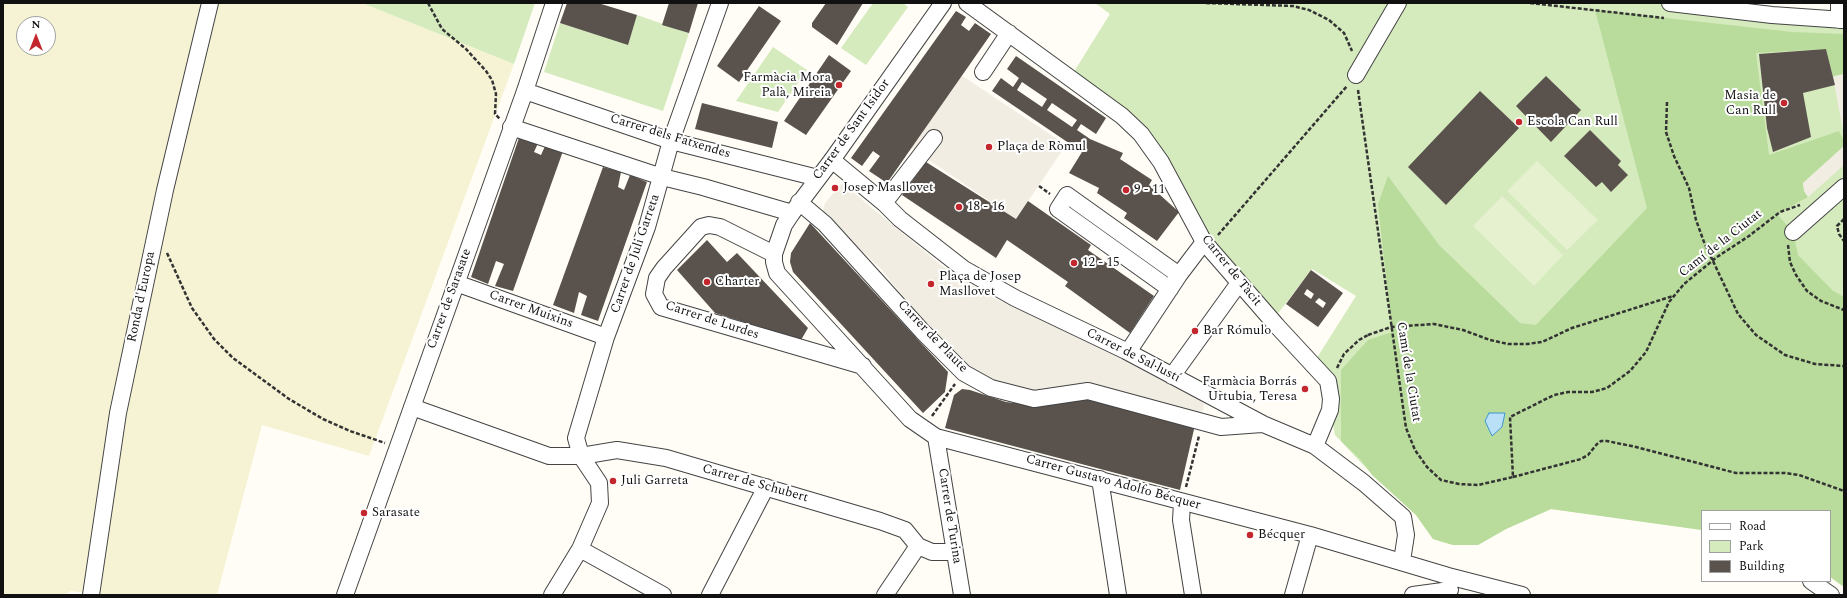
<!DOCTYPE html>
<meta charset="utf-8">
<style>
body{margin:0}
#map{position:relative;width:1847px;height:598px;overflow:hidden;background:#fffdf5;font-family:Spectral,serif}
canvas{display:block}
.frame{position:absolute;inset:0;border:4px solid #111;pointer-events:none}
.legend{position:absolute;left:1701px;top:510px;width:130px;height:72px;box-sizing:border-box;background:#fff;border:1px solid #a0a0a0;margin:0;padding:5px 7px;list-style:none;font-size:12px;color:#111}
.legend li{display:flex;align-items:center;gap:8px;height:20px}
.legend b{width:20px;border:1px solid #a0a0a0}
.north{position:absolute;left:16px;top:16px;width:40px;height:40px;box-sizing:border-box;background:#fff;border:1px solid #a0a0a0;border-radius:50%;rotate:0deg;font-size:11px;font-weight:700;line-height:16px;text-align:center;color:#111}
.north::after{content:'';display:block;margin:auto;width:14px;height:18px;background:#c4262e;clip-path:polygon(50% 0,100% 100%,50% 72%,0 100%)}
</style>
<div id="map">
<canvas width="1847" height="598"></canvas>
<div class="frame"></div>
<ul class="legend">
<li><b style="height:5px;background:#fff"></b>Road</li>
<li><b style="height:11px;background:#d5ebbd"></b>Park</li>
<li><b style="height:11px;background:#5a524d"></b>Building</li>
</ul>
<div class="north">N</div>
</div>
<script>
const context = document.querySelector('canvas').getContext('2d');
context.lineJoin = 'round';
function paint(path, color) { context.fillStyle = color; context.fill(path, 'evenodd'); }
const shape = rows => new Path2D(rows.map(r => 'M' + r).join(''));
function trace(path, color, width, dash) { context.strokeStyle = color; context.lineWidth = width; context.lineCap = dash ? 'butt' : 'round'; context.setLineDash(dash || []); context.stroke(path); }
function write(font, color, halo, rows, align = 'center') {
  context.font = font + ' Spectral,serif'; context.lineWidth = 4; context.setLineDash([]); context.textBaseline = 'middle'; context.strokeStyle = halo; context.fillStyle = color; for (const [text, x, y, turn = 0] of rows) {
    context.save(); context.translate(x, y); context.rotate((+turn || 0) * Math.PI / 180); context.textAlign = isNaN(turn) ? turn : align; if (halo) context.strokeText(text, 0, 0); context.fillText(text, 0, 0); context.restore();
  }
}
const farmland = shape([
 [3,3,362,3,514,64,369,456,262,425,217,595,101,595,71,591,64,595,3,595],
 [24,24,48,24,48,48,24,48]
]);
const green = shape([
 [362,3,535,3,514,64],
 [873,3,903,3,908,7,866,65,841,48],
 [1095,3,1670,3,1844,20,1844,586,1830,511,1702,511,1702,530,1551,509,1506,529,1478,545,1453,545,1433,539,1416,515,1363,465,1335,435,1330,410,1313,364,1356,296,1312,269,1276,316,1239,283,1161,162,1070,78,1110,14],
 [637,15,689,33,663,111,544,72,560,23,627,44],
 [773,47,807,70,778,112,736,101]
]);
const forest = shape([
 [1595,10,1792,32,1844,34,1844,74,1833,76,1826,49,1756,53,1769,155,1839,131,1844,141,1844,146,1803,183,1804,191,1808,197,1777,214,1793,232,1798,255,1832,290,1844,297,1844,587,1830,577,1830,511,1702,511,1702,530,1551,509,1506,529,1478,545,1453,545,1433,539,1416,515,1372,475,1360,459,1341,441,1341,370,1368,340,1392,332,1378,204,1388,176,1439,245,1520,323,1536,325,1647,208]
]);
const pitch = shape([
 [1537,161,1598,220,1567,250,1507,191],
 [1502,196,1563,255,1534,286,1473,226]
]);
const plaza = shape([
 [1844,74,1844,136,1833,77],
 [961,75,1066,145,1016,219,911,148],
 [1844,146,1844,165,1808,197,1804,191,1803,183],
 [842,183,942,266,994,298,1092,343,1200,399,1204,404,1203,411,1198,412,1099,388,1037,393,997,383,966,364,926,325,881,269,826,217,823,210,825,203]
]);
const water = shape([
 [1489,413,1505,413,1502,427,1492,436,1485,421,1489,413]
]);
const building = shape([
 [567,3,598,3,637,15,628,45,560,23],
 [669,3,698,3,689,33,662,25],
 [826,3,863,3,837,45,812,27,812,23],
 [759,6,781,21,739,82,717,66],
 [956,11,966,17,961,25,969,31,975,23,991,34,887,183,869,171,880,156,873,151,862,166,851,158],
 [1826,49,1835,85,1803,93,1811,137,1773,152,1767,128,1759,54],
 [829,55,851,71,806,135,784,121],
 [1016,56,1106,118,1096,134,1081,124,1077,130,1090,139,1123,153,1120,159,1152,180,1149,185,1179,212,1157,241,1124,218,1127,213,1097,193,1099,188,1069,173,1082,152,992,91,1001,78,1013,87,1019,78,1007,69],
 [1022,82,1047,99,1042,107,1017,90],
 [1052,103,1077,120,1072,127,1047,110],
 [1546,76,1581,110,1551,142,1516,106],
 [1480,91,1519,128,1446,205,1408,167],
 [702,103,778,122,772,148,695,129],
 [1590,130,1621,161,1618,165,1628,175,1611,192,1602,182,1596,187,1564,156],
 [520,135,539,141,534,152,541,155,546,144,563,151,513,291,495,286,504,264,496,261,488,284,471,277],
 [926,162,1016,219,1028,201,1091,245,1088,250,1154,296,1130,333,1065,286,1068,282,1007,240,996,258,902,195],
 [603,167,621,172,618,187,624,190,630,175,647,182,598,321,581,315,587,296,579,292,574,313,553,305],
 [810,223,948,372,945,392,923,413,793,272,790,262,791,253],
 [707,240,727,262,737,253,808,328,801,340,715,313,677,270],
 [1311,270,1343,293,1318,327,1286,304],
 [1307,289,1314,294,1311,299,1304,294],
 [1319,298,1326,303,1323,308,1315,302],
 [962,389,970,390,1006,402,1032,405,1093,397,1195,425,1180,490,945,428,954,395]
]);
const path = shape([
 [428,3,442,29,466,49,486,71,492,80,496,94,495,114,500,119],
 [1206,3,1293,6,1309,10,1329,20,1344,33,1352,51],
 [1530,3,1664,18],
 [1358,90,1406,428,1415,450,1427,467,1441,480,1459,484,1478,485,1513,477,1510,417,1554,395,1568,392,1592,392,1607,388,1630,371,1646,352,1669,302,1684,284,1717,257,1749,236,1780,212,1800,205],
 [1667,102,1666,132,1674,156,1689,188,1696,220,1704,242,1738,314,1756,335,1785,355,1815,364,1844,366],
 [1039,186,1050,194],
 [1844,219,1837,226,1839,234,1844,241],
 [1218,235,1347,86],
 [1788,245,1790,262,1796,275,1807,291,1821,301,1844,310],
 [167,253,192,308,214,339,233,358,289,399,323,419,350,431,385,443],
 [1368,335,1391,327,1434,324,1463,330,1490,340,1508,344,1527,344,1542,342,1572,328,1673,296],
 [1337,368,1344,354,1359,340,1368,335],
 [932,416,955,384],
 [1513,477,1581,459,1588,455,1597,444,1601,441,1607,441,1636,447,1736,473,1785,473,1799,475,1844,491],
 [1186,487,1199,436]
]);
const minor = shape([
 [943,3,832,160,792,213,784,225,774,254,774,262,777,273,910,419,936,437,1310,535,1448,576,1522,595],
 [967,3,1122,116,1141,134,1161,162,1204,242,1277,326,1328,381,1331,399,1330,410,1315,446],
 [1670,3,1772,15,1844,20],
 [1839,3,1839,20],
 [983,72,1009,33],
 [1356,75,1398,3],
 [525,91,671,141,818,178],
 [511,127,662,177,703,187,792,213],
 [832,160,884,203,900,219,964,269,1015,298,1126,351,1263,424,1315,446,1364,483,1403,517,1406,535,1402,561],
 [799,202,825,224,922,331,964,373,991,388,1034,399,1088,391,1221,427,1262,424],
 [884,203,934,138],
 [1793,232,1844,187],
 [774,254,720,227,709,225,701,227,664,268,657,278,654,294,661,307,863,366],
 [456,283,606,337],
 [1170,289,1058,209,1067,195,1179,275],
 [1128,352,1179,275,1204,242],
 [1172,376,1239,283],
 [412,407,549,456,581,456,617,450,666,458,880,521,905,530,918,546,932,552,955,552],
 [936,437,962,595],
 [1100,479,1118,595],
 [1182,503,1181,520,1193,595],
 [580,549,663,595],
 [1811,581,1831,595],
 [91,595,118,413,165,190,210,3],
 [345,595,525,91,554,3],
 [552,595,580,549,600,503,599,483,581,456,576,438,606,337,647,227,671,141,720,3],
 [710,595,766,487],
 [885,595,918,546],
 [1293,595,1310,535],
 [1413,595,1450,590]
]);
const markers = [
 [839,85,4,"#c4262e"],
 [1784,103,4,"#c4262e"],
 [1519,122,4,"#c4262e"],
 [989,147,4,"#c4262e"],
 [835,188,4,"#c4262e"],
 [1126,190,4,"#c4262e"],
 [959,207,4,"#c4262e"],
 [1074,263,4,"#c4262e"],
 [707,282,4,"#c4262e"],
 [931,284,4,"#c4262e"],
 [1195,331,4,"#c4262e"],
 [1305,389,4,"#c4262e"],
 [613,481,4,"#c4262e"],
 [364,513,4,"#c4262e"],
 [1250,535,4,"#c4262e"]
];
const poiNames = [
 ["Farmàcia Mora",831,78,"right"],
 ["Palà, Mireia",831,93,"right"],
 ["Masia de",1776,96,"right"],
 ["Can Rull",1776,111,"right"],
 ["Escola Can Rull",1527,122],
 ["Plaça de Ròmul",997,147],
 ["Josep Masllovet",843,188],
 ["9 - 11",1134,190],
 ["18 - 16",967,207],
 ["12 - 15",1082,263],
 ["Plaça de Josep",939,277],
 ["Masllovet",939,292],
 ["Charter",715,282],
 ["Bar Rómulo",1203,331],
 ["Farmàcia Borrás",1297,382,"right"],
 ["Urtubia, Teresa",1297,397,"right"],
 ["Juli Garreta",621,481],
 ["Sarasate",372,513],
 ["Bécquer",1258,535]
];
const streetNames = [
 ["Carrer de Sant Isidor",852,130,-54],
 ["Carrer dels Fatxendes",670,137,17],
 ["Camí de la Ciutat",1721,244,-38],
 ["Carrer de Juli Garreta",636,254,-71],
 ["Carrer de Tàcit",1231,271,51],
 ["Ronda d'Europa",142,297,-78],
 ["Carrer de Sarasate",450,299,-70],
 ["Carrer Muixins",531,310,20],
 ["Carrer de Lurdes",712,321,18],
 ["Carrer de Plaute",932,337,46],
 ["Carrer de Sal·lustí",1133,356,27],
 ["Camí de la Ciutat",1408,372,81],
 ["Carrer Gustavo Adolfo Bécquer",1113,483,15],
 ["Carrer de Schubert",755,484,16],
 ["Carrer de Turina",949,516,81]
];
paint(farmland, '#f6f3d4');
paint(green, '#d5ebbd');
paint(forest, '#b9dc9c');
paint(pitch, '#e6f2cf');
paint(plaza, '#f1ede2');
paint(water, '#b9e0f7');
trace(water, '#3f96cf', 1);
paint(building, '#5a524d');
trace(minor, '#444', 18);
trace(path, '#333', 2.5, [4, 2]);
trace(minor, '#fff', 16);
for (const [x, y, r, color] of markers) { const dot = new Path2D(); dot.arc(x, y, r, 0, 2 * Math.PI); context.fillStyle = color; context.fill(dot); trace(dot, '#fff', 1.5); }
write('13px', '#111', '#fff', poiNames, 'left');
write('13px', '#111', '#fff', streetNames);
</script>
